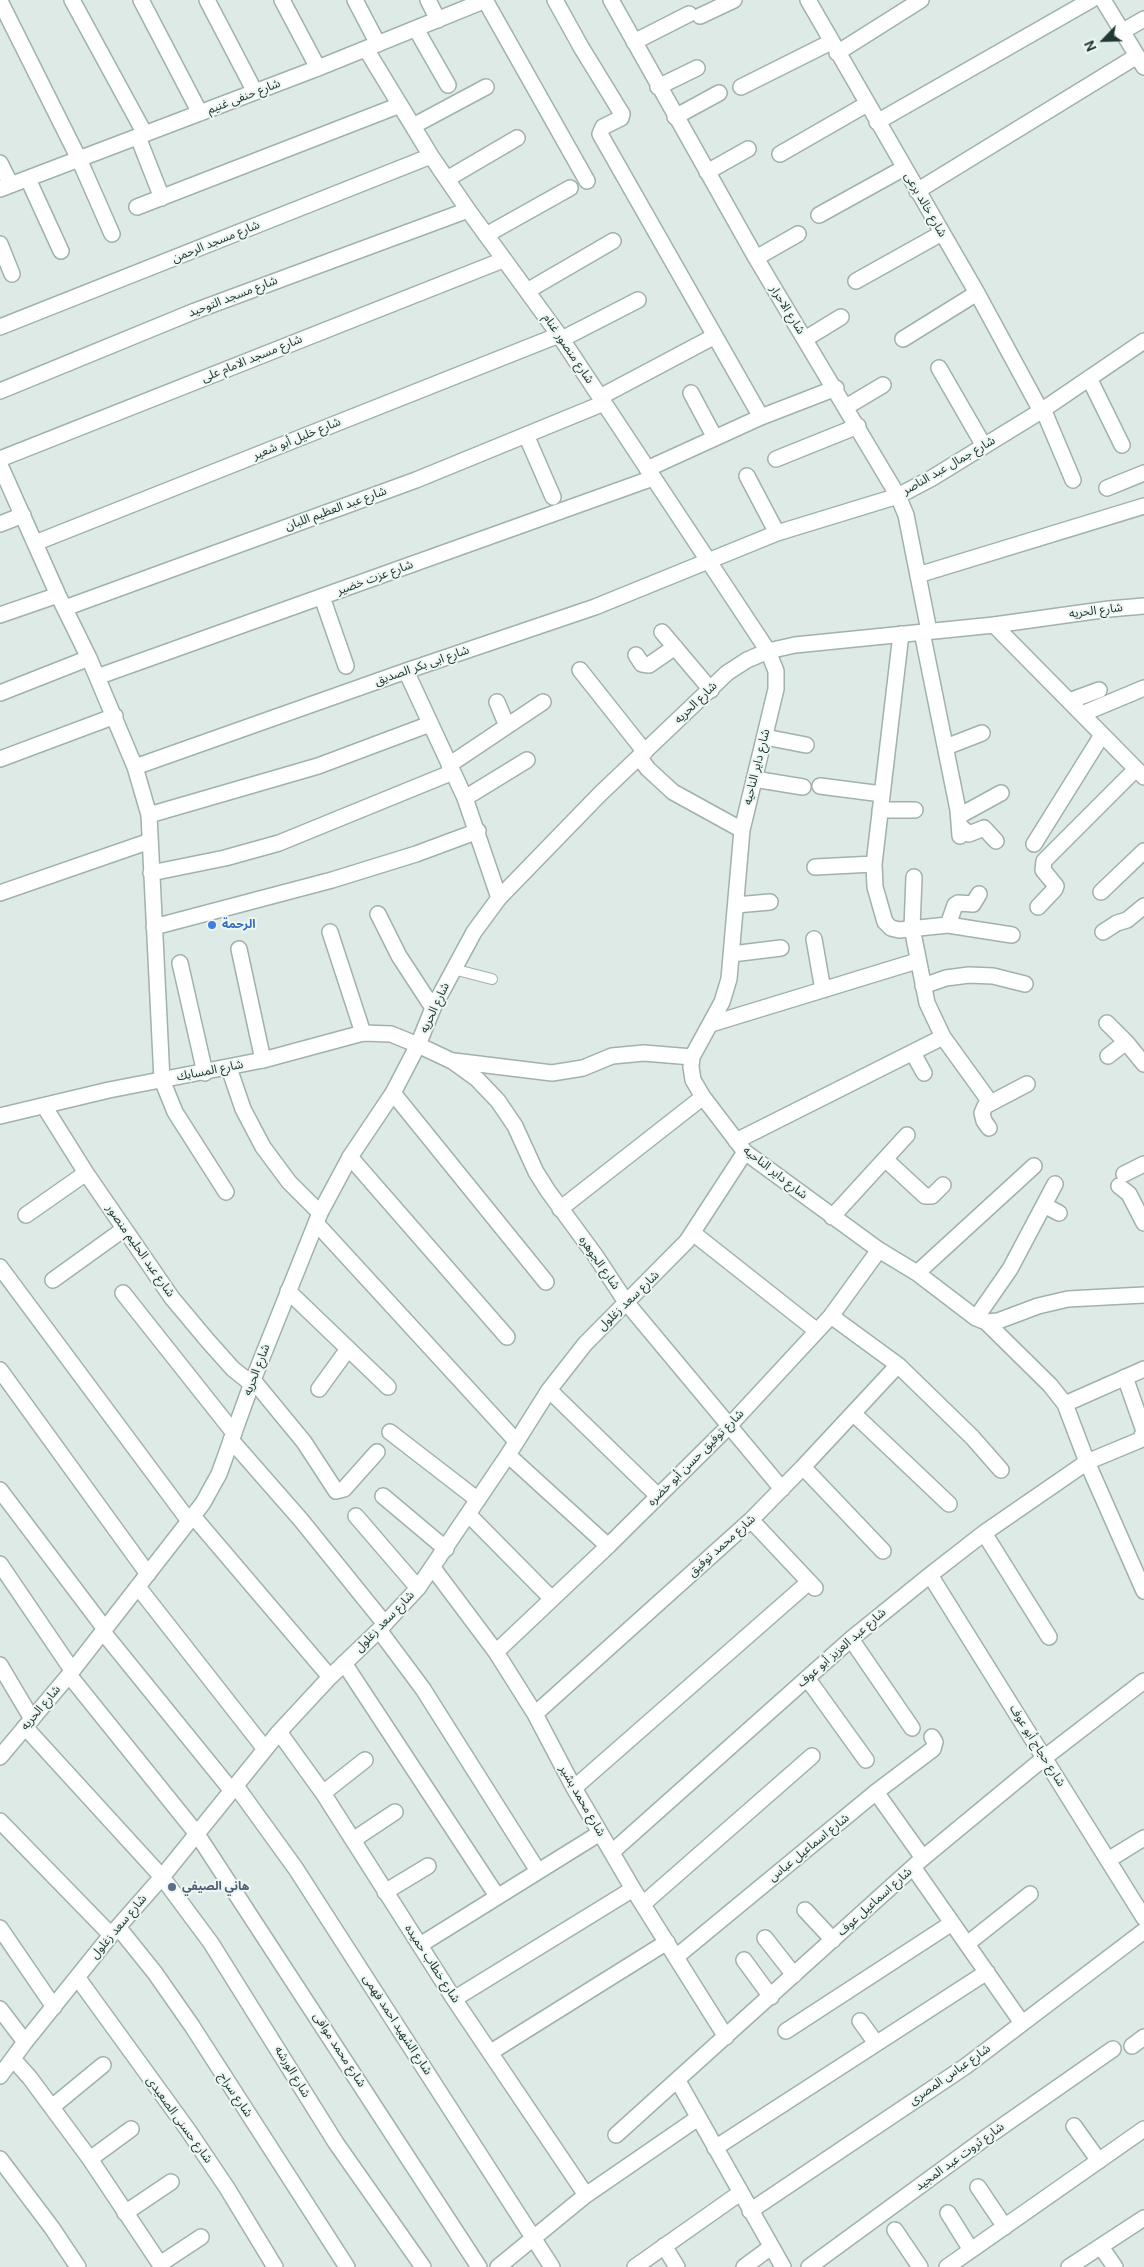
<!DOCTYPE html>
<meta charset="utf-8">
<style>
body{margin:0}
#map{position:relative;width:1144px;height:2267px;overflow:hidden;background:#deeae5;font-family:"DM Sans",sans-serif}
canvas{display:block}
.north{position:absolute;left:1079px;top:15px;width:50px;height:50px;-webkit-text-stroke:4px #eef6f3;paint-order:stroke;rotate:246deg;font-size:14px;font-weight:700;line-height:20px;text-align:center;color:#203934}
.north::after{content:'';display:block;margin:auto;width:18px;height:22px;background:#203934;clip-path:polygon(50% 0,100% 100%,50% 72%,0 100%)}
</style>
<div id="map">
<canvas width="1144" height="2267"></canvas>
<div class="north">N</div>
</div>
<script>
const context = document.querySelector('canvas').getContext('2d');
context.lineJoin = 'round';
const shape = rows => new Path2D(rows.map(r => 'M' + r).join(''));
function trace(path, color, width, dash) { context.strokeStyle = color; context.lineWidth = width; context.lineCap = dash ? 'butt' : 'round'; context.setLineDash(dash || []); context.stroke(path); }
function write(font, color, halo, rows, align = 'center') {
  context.font = font + ' "DM Sans","Noto Sans Arabic",sans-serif'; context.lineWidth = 4; context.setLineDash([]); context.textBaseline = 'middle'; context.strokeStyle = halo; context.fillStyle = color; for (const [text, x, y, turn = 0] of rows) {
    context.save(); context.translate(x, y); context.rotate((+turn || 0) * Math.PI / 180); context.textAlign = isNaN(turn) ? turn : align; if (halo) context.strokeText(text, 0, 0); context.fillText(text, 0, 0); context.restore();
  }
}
const service = shape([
 [453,969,492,979]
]);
const minor = shape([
 [72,0,145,134],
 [141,0,200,113],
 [207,0,255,92],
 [282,0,318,68],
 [355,0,378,44],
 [428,0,438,20],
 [485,0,587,181],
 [555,0,581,47,622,114,621,118,603,127,600,134,761,417],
 [611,0,756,258,898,496,906,515,929,631],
 [808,0,977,293,1041,411],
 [1103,0,1144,67],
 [0,1,79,159,112,234],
 [700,16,734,0],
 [416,29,448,85],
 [1123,31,1144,19],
 [634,42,689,14],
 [366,49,431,156,468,210,559,335,768,651,776,671,776,689,742,830,729,979,722,1002,692,1057,691,1067,693,1080,703,1097,745,1152,879,1250,917,1273,976,1318,986,1322,998,1321,1038,1306,1068,1299,1144,1295],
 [837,53,921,0],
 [658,87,697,68],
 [741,87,831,42],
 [675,117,719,93],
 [877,122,1091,0],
 [413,126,486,87],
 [138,137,162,198],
 [780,154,867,104],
 [0,163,11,185],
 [707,172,748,149],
 [28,179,61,251],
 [447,179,517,138],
 [0,189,318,68,486,0],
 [917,191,1137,56],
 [137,207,400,105],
 [819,215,904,168],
 [486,235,570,188],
 [0,244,12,274],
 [756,258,798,234],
 [856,281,942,233],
 [527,291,613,241],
 [0,327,431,156],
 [562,339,638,300],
 [805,339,841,317],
 [903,339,977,293],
 [939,368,984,446],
 [1089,378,1122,445],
 [0,391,195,311,468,210],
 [691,393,715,438],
 [600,397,715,336],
 [846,407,883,385],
 [1043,409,1073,480],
 [526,435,553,497],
 [0,459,503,260],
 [776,459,858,426],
 [0,465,58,595,89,658,135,767,149,815,162,1080,175,1112,226,1192],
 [647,469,761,417,836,388],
 [747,476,777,533],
 [1107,488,1144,473],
 [0,524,23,515],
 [35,543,559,335],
 [918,575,1144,506],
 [322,597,346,666],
 [65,608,416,480,604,403],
 [0,615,58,595],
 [994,625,1144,777],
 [662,632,711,690],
 [922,632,958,810,960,836],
 [901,634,874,864,875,887,885,922,891,928,899,930,948,925,1012,935],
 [636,655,642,664,649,665,675,647],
 [580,670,645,752],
 [406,671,465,798,499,898],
 [97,677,653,478],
 [0,693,89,658],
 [1069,701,1099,690],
 [497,702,507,726],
 [1082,714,1144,688],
 [765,737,806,745],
 [946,747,982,733],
 [639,757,648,769,673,792,742,830],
 [0,759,115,716],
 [449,765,543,702],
 [135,767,406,671,595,607,777,533,898,496,932,478,1041,411,1144,341],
 [754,779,803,787],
 [820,786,882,794],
 [465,798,527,760],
 [880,810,915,810],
 [149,815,318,766,430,724],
 [959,816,1001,793],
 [960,826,969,834,984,828,996,841],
 [1034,844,1102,735],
 [815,867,874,864],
 [151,873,225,858,279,843,453,772],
 [914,877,912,928,927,1003,943,1037,990,1102],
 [1101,892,1144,851],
 [0,893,150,841],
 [736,905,770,902],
 [1038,907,1055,889,1056,886,1043,870,1044,861,1136,769],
 [378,914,399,956,433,1008],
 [948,925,955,905,958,903,973,904,979,894],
 [154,927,332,880,416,854,478,831],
 [330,932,363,1033],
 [1103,932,1117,923,1127,920,1144,906],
 [814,939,823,990],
 [239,949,263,1060],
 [732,954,781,948],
 [180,963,205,1073],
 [923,986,946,978,969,975,993,976,1025,984],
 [1107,1023,1126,1042],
 [711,1024,917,961],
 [418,1045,452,1061,477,1079,498,1101,515,1126,536,1172,548,1191,595,1255,626,1302,782,1489],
 [913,1053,924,1073],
 [1108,1056,1126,1042,1144,1064],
 [454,1061,552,1073,583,1068,612,1056,644,1053,692,1057],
 [229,1068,243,1109,263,1147,289,1182,320,1213],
 [393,1093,546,1282],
 [44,1106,86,1173,172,1298,208,1341,233,1369,252,1384],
 [989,1128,984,1121,982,1113,985,1106,1027,1084],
 [736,1141,943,1037],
 [350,1157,507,1337],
 [885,1159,925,1196,932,1196,943,1185],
 [1124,1174,1144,1164],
 [1119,1186,1129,1194,1144,1223],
 [1044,1205,1059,1213],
 [560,1209,703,1097],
 [26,1215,86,1173],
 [832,1217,907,1135],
 [316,1223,516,1441],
 [693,1233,817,1331],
 [0,1267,189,1521],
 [917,1273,1034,1166],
 [53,1280,124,1229],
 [288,1291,388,1387],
 [123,1293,234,1433],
 [831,1316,898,1365,972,1437,1001,1470],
 [976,1318,1010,1269,1055,1184],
 [986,1322,1050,1385,1065,1404,1087,1462,1144,1591],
 [0,1370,148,1574],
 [253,1380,304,1442,336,1491,344,1489,377,1452],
 [319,1389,348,1349],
 [549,1390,658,1496],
 [1065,1404,1144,1369],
 [854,1414,949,1504],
 [390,1432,478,1500],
 [231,1440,301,1520,385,1624],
 [508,1455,608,1546],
 [803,1467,883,1551],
 [0,1490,105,1629],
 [383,1496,446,1549],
 [468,1514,552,1599],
 [193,1516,330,1677],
 [356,1516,418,1588],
 [751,1520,815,1588],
 [984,1533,1049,1637],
 [0,1564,72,1670],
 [433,1568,496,1652,535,1714,574,1788,633,1889,726,2037],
 [930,1575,1144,1918],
 [138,1587,265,1749],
 [379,1630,423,1689,538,1871],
 [103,1632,232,1791],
 [851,1639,912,1728],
 [496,1652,608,1546,730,1425,831,1316,879,1250],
 [344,1663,497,1896],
 [0,1665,32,1719],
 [69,1675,197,1834,479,2267],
 [807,1678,866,1760],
 [535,1714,751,1520,803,1467,898,1365],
 [25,1727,162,1877,211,1943,336,2143,423,2267],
 [279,1732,323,1793,454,1999,586,2195],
 [236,1786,296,1869,552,2267],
 [574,1788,809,1582],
 [876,1792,923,1858],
 [323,1793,365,1760],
 [0,1821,111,1935],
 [353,1840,395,1812],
 [612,1852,851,1639,930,1575,984,1533,1087,1462,1140,1440,1144,1431,1125,1377],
 [1108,1860,1144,1838],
 [913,1867,1022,2023],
 [385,1892,428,1866],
 [643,1904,812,1756],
 [805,1910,833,1940],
 [118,1927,155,1973,192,2026,347,2267],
 [0,1928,54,2007],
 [765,1938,794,1975],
 [967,1944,1030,1894],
 [420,1945,600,1833],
 [676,1957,876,1792,933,1749,935,1742,932,1737],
 [744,1960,771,1997],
 [77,1977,188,2130,227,2188,275,2267],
 [454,1999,633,1889],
 [0,2009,25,2042],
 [860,2021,876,2043],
 [786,2031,952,1923],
 [1132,2046,1144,2037],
 [491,2052,667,1942],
 [13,2059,30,2078,90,2159,162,2267],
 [0,2076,25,2042,111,1935,162,1877,279,1732,330,1677,379,1630,418,1588,508,1455,549,1390,585,1344,687,1241,745,1152],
 [678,2081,783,2267],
 [52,2107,103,2065],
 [1074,2126,1099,2161],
 [616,2135,923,1858,1044,1758,1144,1681],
 [715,2148,987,1972],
 [0,2159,52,2228,78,2267],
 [90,2159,131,2129],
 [978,2187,1005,2227],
 [750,2211,966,2066,1144,1931],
 [125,2213,171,2182],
 [948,2213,971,2250],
 [895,2230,920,2267],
 [664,2246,677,2267],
 [1101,2247,1115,2267],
 [160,2264,201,2237],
 [498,2267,586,2195,698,2118],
 [635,2267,740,2193],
 [744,2267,771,2247],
 [809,2267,984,2139,1113,2049],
 [947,2267,1144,2129],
 [1069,2267,1144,2218]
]);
const tertiary = shape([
 [0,1116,109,1090,263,1060,363,1033,391,1034,418,1045],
 [0,1757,69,1675,203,1503,219,1474,253,1380,320,1213,350,1157,393,1093,418,1045,433,1008,474,932,499,898,600,794,727,673,747,660,768,651,795,645,994,625,1109,609,1144,606]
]);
const markers = [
 [212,925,5,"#3f7fe0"],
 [172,1887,5,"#5c6f8a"]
];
const streetNames = [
 ["شارع حنفى غنيم",244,97,-21],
 ["شارع خالد برعى",925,205,60],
 ["شارع مسجد الرحمن",216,242,-22],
 ["شارع مسجد التوحيد",233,297,-21],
 ["شارع الاحرار",787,310,58],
 ["شارع منصور غنام",568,349,56],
 ["شارع مسجد الامام على",252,359,-22],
 ["شارع خليل أبو شعير",297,439,-22],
 ["شارع جمال عبد الناصر",949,466,-30],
 ["شارع عبد العظيم اللبان",336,509,-20],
 ["شارع عزت خضير",375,578,-20],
 ["شارع الحريه",1096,611,-7],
 ["شارع ابى بكر الصديق",422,666,-19],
 ["شارع الحريه",696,703,-44],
 ["شارع داير الناحيه",757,767,-76],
 ["شارع الحريه",435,1008,-65],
 ["شارع المسابك",210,1071,-11],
 ["شارع داير الناحيه",775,1173,38],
 ["شارع عبد الحليم منصور",140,1251,55],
 ["شارع الجوهره",599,1263,55],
 ["شارع سعد زغلول",629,1301,-44],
 ["شارع الحريه",257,1370,-69],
 ["شارع توفيق حسن أبو خضره",696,1458,-45],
 ["شارع محمد توفيق",722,1546,-42],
 ["شارع سعد زغلول",385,1622,-46],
 ["شارع عبد العزيز أبو عوف",842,1648,-41],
 ["شارع الحريه",41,1708,-50],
 ["شارع حجاج أبو عوف",1037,1746,58],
 ["شارع محمد بشير",582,1801,60],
 ["شارع اسماعيل عباس",809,1848,-39],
 ["شارع اسماعيل عوف",875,1902,-42],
 ["شارع سعد زغلول",119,1927,-50],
 ["شارع خطاب حميده",432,1964,57],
 ["شارع الشهيد احمد فهمى",397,2025,57],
 ["شارع محمد موافى",339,2050,57],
 ["شارع الورشه",292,2072,59],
 ["شارع عباس المصرى",950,2075,-35],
 ["شارع سراج",235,2095,56],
 ["شارع حسنى الصعيدى",179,2120,54],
 ["شارع ثروت عبد المجيد",960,2157,-36]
];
const shopNames = [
 ["الرحمة",222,925]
];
const serviceNames = [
 ["هاني الصيفي",182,1887]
];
trace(service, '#a1b1ac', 12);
trace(minor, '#a1b1ac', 18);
trace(tertiary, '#a1b1ac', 18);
trace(service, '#fff', 10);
trace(minor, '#fff', 15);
trace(tertiary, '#fff', 15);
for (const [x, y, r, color] of markers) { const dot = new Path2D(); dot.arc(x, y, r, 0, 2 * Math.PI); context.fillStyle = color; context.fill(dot); trace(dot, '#eef6f3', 2); }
write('12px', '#203934', '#eef6f3', streetNames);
write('bold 12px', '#366cbe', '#eef6f3', shopNames, 'left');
write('bold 12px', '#4e5e75', '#eef6f3', serviceNames, 'left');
</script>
